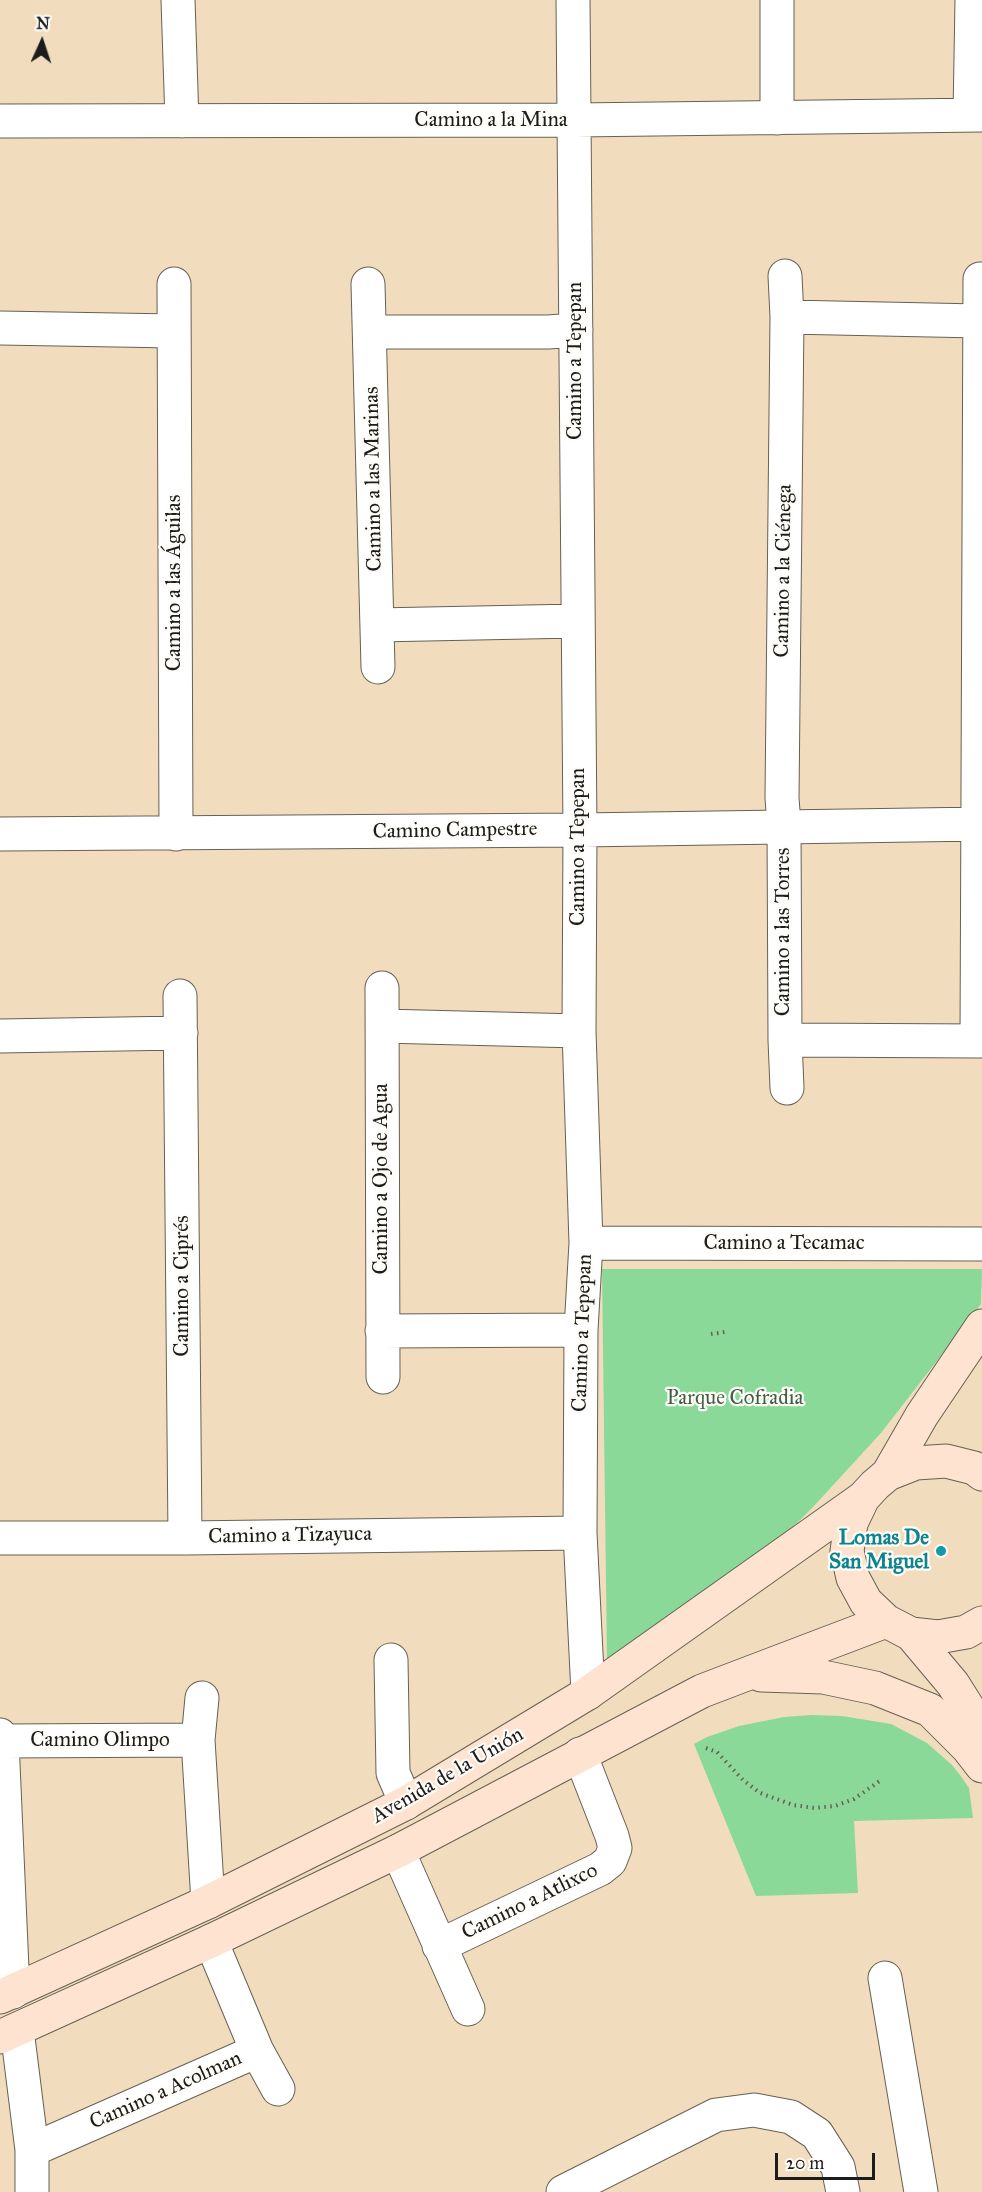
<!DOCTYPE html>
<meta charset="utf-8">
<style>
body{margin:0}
#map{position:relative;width:982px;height:2192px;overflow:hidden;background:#f1ddbd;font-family:"IM FELL Great Primer",serif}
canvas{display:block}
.north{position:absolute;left:12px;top:12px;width:60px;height:60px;-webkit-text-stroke:4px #fdfcf7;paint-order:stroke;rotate:3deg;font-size:16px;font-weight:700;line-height:24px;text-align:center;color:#1c1c1c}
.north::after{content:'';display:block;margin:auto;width:21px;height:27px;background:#1c1c1c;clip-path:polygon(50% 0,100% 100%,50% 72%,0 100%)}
.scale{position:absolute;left:775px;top:2153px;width:100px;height:27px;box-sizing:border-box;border:3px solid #1c1c1c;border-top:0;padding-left:8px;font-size:18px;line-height:21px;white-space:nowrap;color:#1c1c1c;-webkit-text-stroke:4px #fdfcf7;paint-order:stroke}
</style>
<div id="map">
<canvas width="982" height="2192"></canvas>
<div class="north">N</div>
<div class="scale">20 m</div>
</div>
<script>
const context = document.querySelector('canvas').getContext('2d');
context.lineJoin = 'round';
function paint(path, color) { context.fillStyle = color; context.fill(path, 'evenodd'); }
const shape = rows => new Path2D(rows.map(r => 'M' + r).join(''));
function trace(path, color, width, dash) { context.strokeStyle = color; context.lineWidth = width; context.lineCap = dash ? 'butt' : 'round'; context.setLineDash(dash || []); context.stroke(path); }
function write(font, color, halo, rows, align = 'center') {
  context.font = font + ' "IM FELL Great Primer",serif'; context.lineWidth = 4.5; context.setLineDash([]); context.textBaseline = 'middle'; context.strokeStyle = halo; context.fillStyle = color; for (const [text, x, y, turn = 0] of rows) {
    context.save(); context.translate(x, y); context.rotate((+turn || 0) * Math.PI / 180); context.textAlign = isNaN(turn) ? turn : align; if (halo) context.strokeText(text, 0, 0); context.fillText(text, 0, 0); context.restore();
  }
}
const green = shape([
 [602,1269,982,1269,981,1304,881,1433,813,1507,796,1524,689,1609,607,1661],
 [812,1715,842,1716,891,1724,927,1743,952,1765,960,1775,969,1788,973,1818,854,1821,858,1893,756,1896,694,1744,707,1737,739,1726,784,1717]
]);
const path = shape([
 [711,1334,725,1332],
 [706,1748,717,1752,743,1780,760,1793,793,1805,814,1808,835,1806,854,1799,881,1780]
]);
const minor = shape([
 [178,0,182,121],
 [573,0,580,830,579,1031,586,1243,581,1330,580,1533,588,1693],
 [970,115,972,0],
 [777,118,777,0],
 [0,121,575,120,982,115],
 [785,276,787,317,782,798,784,825,785,1040,787,1088],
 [174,284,176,834],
 [368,284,378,667],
 [787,317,979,321],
 [0,328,174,331],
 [371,332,548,332,576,330],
 [377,625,577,621],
 [0,834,580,830,982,824],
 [382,988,383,1377],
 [180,996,185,1538],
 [382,1026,579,1031],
 [0,1036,181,1033],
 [785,1040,982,1041],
 [977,1041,980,279],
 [586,1243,982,1244],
 [382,1331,581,1330],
 [0,1538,185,1538,580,1533],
 [391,1660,393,1773,406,1803],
 [202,1698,198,1740,208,1902],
 [0,1735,2,1741,13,1992],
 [2,1741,198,1740],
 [398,1851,468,2009],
 [211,1941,257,2051,278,2089],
 [439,1946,600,1869,610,1861,615,1848,612,1836,580,1754],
 [885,1978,921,2192],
 [17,2030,32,2150,32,2192],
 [32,2150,257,2051],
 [563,2192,716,2115,754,2110,791,2117,817,2134,838,2167,843,2192]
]);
const secondary = shape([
 [888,1474,922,1415,982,1326],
 [982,1474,974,1468,946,1461,916,1463,888,1474,875,1485,863,1498,851,1523,847,1551,853,1578,866,1602,886,1621,911,1634,938,1637,966,1632,982,1623],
 [911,1634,953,1684,982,1730],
 [761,1675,823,1677,875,1688,930,1710,968,1748,982,1766],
 [0,1997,208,1902,406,1803,588,1693,863,1498],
 [0,2037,211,1941,398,1851,702,1691,886,1621]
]);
const markers = [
 [941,1551,6,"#0f9aa8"]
];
const streetNames = [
 ["Camino a la Mina",491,121],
 ["Camino a Tepepan",576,361,-90],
 ["Camino a las Marinas",374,479,-91],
 ["Camino a la Ciénega",784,571,-89],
 ["Camino a las Águilas",175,583,-90],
 ["Camino Campestre",455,831,-1],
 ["Camino a Tepepan",579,847,-90],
 ["Camino a las Torres",784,932,-90],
 ["Camino a Ojo de Agua",382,1179,-90],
 ["Camino a Tecamac",784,1244],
 ["Camino a Ciprés",183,1286,-90],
 ["Camino a Tepepan",583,1333,-88],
 ["Camino a Tizayuca",290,1536,-1],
 ["Camino Olimpo",100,1741],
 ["Avenida de la Unión",448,1776,-30],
 ["Camino a Atlixco",530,1902,-26],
 ["Camino a Acolman",166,2091,-24]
];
const parkNames = [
 ["Parque Cofradia",735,1399]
];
const cultureNames = [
 ["Lomas De",929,1539],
 ["San Miguel",929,1563]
];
paint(green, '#8ad998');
trace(minor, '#676054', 35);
trace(secondary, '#676054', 35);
trace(path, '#676054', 4, [1.5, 4.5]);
trace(minor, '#fff', 33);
trace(secondary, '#fee3d1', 33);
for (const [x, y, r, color] of markers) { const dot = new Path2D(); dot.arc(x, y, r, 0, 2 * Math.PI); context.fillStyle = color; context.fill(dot); trace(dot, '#fdfcf7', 2); }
write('21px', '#1c1c1c', '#fdfcf7', streetNames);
write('21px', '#425e47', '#fdfcf7', parkNames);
write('bold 21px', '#0d838f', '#fdfcf7', cultureNames, 'right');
</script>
